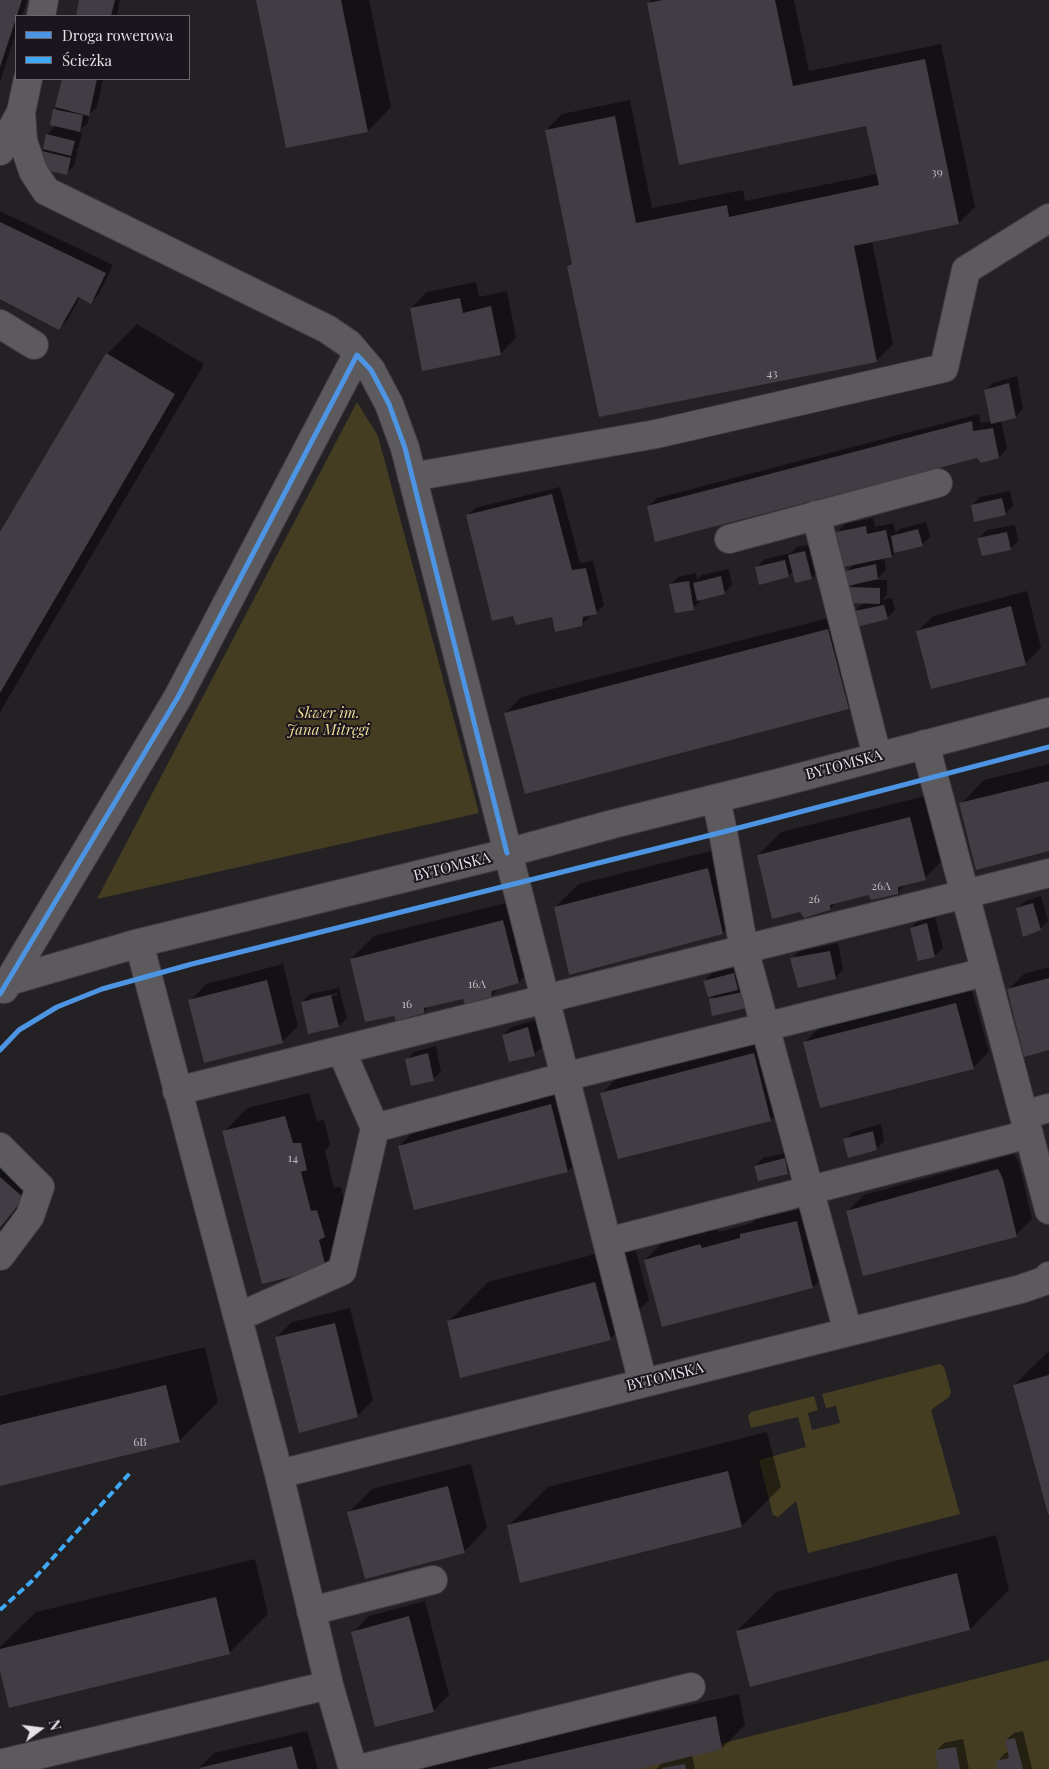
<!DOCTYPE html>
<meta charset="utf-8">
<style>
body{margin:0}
#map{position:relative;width:1049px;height:1769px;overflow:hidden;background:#242125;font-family:"Playfair Display",serif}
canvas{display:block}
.legend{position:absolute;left:15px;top:15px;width:175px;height:65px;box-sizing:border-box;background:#1b161e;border:1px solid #6c676e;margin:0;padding:6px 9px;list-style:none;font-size:15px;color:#e5e1e7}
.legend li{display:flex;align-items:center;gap:10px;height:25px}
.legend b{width:25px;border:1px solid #6c676e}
.north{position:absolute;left:15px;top:1704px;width:50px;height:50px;-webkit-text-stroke:4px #1b161e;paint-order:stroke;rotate:75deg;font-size:14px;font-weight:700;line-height:20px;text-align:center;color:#e5e1e7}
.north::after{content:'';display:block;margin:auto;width:18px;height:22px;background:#e5e1e7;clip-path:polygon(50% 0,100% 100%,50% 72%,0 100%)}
</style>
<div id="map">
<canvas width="1049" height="1769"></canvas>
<ul class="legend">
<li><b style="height:6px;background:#4d94e3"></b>Droga rowerowa</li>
<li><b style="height:6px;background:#3fa9f5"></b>Ścieżka</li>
</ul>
<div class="north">N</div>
</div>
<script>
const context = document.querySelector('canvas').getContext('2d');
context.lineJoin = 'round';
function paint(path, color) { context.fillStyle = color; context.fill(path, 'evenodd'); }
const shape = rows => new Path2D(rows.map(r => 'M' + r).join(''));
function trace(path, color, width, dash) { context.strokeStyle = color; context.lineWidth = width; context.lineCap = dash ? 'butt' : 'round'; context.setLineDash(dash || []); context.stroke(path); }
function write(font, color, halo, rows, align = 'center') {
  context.font = font + ' "Playfair Display",serif'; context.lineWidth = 4; context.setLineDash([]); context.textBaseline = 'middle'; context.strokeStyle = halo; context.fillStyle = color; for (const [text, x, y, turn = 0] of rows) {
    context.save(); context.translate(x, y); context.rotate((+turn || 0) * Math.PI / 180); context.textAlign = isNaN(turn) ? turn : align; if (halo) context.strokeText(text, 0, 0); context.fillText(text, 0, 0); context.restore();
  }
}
const green = shape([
 [357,402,378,436,479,813,97,899],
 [940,1364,944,1367,951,1392,949,1397,931,1410,960,1514,808,1553,796,1501,778,1517,773,1515,759,1460,806,1447,798,1417,751,1428,748,1416,751,1412,814,1396,818,1410,808,1413,812,1430,840,1423,836,1406,826,1408,822,1394],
 [1049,1660,1049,1769,622,1769]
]);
const shadow = shape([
 [0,0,27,0,22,16,16,16,16,33,0,82],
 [81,0,120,0,117,16,77,16],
 [257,0,369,0,391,107,368,131,287,146],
 [652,0,794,0,809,71,941,44,975,207,959,223,872,241,893,344,877,360,568,266,573,262,546,130,562,114,630,100,652,208,743,190,745,201,877,174,867,125,680,163,648,4],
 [63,79,103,79,97,107,89,114,88,123,78,132,82,133,79,147,76,150,78,150,74,166,66,173,40,167,43,151,46,149,47,135,56,125,55,110,57,108],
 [0,211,113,265,99,294,91,302,80,297,67,321,59,328,0,297],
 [476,282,479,297,507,291,516,338,500,354,411,308,427,292],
 [137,324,204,364,0,712,0,535,107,354],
 [1017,376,1023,409,1015,417,1001,420,1007,449,999,457,982,461,977,456,649,506,657,498,979,414,981,423,992,422,985,391,993,383],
 [560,487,580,563,593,561,604,605,596,613,590,614,589,617,581,625,553,616,468,515,475,508],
 [1010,491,1013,506,1005,514,972,505,980,497],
 [873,518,875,527,893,523,896,533,900,529,926,522,930,537,922,545,896,551,892,556,884,558,886,570,876,580,887,580,887,594,882,600,892,598,895,610,887,618,855,611,865,602,850,588,854,584,847,571,854,564,838,532,845,524],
 [1015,525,1018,541,1010,549,979,538,987,530],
 [813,544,819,570,812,578,793,571,788,576,757,567,765,559,791,553,797,547],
 [729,569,732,585,724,593,701,599,701,600,693,608,670,585,678,577,696,573,697,580,702,575],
 [1027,591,1041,648,1025,664,917,632,933,616],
 [844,614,865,692,849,708,526,792,505,714,521,697],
 [1049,764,1049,849,961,804,984,780],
 [933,794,948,855,925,878,907,883,898,892,869,893,837,902,829,909,758,855,781,832],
 [731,846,746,909,723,933,570,973,555,907,579,884],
 [1041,896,1048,921,1040,929,1017,909,1025,901],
 [526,898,542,958,519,982,500,987,491,996,463,997,431,1005,423,1012,351,959,374,936],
 [935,916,943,948,935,956,911,928,919,920],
 [838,943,843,970,835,978,792,959,800,951],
 [283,964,298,1026,282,1042,190,1001,206,984],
 [742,966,745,981,739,987,751,985,754,998,710,1000,716,994,704,981,712,973],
 [1049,967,1049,1049,1008,990,1024,974],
 [971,987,989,1052,973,1068,805,1042,821,1026],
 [339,988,347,1018,339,1026,302,1002,310,994],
 [337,993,338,995,310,1001,310,999],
 [536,1020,542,1047,534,1054,503,1035,511,1027],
 [770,1038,787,1104,771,1120,602,1093,618,1077],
 [436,1046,441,1072,433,1079,407,1060,414,1052],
 [567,1089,584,1155,568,1171,399,1146,415,1130],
 [309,1093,317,1121,324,1120,330,1145,325,1151,334,1188,341,1187,347,1213,349,1243,325,1267,224,1132,247,1108],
 [881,1124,884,1141,876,1149,845,1140,853,1132],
 [0,1148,39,1181,0,1230],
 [793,1151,796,1165,788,1173,759,1180,755,1166,763,1158],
 [1014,1154,1019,1163,1032,1219,1016,1235,848,1211,864,1195],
 [813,1206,829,1271,813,1287,663,1325,645,1260,661,1244,716,1229,719,1232,752,1223,757,1219],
 [634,1244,649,1300,610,1339,449,1321,488,1282],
 [350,1308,373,1400,357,1416,276,1338,292,1322],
 [205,1347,218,1402,179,1441,0,1485,0,1396],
 [1049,1351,1049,1511,1014,1385],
 [767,1432,781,1487,742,1526,508,1526,548,1487],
 [471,1464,487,1528,464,1552,349,1512,372,1489],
 [996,1535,1009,1590,970,1629,751,1686,737,1631,776,1592],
 [255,1559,268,1614,229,1653,0,1666,0,1647,36,1612],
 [425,1601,449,1695,433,1711,353,1633,369,1616],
 [739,1694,745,1725,722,1748,692,1755,695,1769,656,1769,663,1762,634,1769,405,1769],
 [307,1731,318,1769,198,1769,214,1753],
 [1023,1731,1032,1769,999,1769,998,1761,1005,1753,1009,1752,1006,1740,1014,1733],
 [963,1739,969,1769,939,1769,936,1751,944,1743]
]);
const building = shape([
 [0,0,22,0,0,67],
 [79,0,115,0,111,16,76,16],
 [256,0,341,0,368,132,286,148],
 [663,0,775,0,793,86,925,59,959,224,854,246,877,362,599,417,567,266,572,264,545,130,615,116,636,223,727,205,729,217,879,185,866,126,679,165,647,3],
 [62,79,97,79,89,116,55,107],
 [53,109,83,115,80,132,50,125],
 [46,134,75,141,71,156,43,149],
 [42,151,71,158,67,175,38,168],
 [0,222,106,273,91,304,78,297,59,330,0,299],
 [460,298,463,313,491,306,501,355,422,371,410,308],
 [106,353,175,394,0,693,0,532],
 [1009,383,1016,418,991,424,984,390],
 [972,421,973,431,993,428,999,458,981,463,977,458,655,542,647,506],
 [552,494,572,570,586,568,597,614,583,617,582,626,555,632,552,617,516,625,513,616,492,621,466,515],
 [1002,498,1006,515,974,522,971,505],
 [866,526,867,534,886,530,892,557,844,567,836,532],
 [918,529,923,546,894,553,891,536],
 [1007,532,1011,550,982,556,977,538],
 [805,551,812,579,795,583,788,555],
 [785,560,789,577,759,585,755,567],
 [876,564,878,579,848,586,845,571],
 [721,576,725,594,697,601,693,583],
 [689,581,694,610,675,613,669,584],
 [849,587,880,588,880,604,849,603],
 [884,605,888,619,857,627,854,611],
 [1011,606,1026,665,931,689,916,631],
 [828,629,849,709,525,794,504,713],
 [1049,781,1049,851,976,870,959,803],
 [910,817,926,880,898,887,898,894,871,900,868,895,830,905,830,910,804,918,800,912,772,919,757,855],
 [708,868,723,934,569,975,554,907],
 [1033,903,1041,930,1023,937,1016,908],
 [503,920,519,983,492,991,491,997,465,1004,463,999,424,1008,424,1013,396,1021,394,1016,365,1022,350,959],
 [927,923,935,957,918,961,910,928],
 [830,951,836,979,798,988,790,958],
 [734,973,738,990,708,997,703,981],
 [1049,978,1049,1050,1024,1057,1007,989],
 [267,980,283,1043,204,1063,188,1000],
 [743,992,747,1008,712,1016,709,999],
 [331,995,339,1027,308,1034,301,1002],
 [956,1003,974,1069,820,1108,803,1042],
 [528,1027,535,1056,509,1062,502,1035],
 [428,1053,434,1081,411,1086,405,1059],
 [754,1053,771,1121,618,1159,600,1093],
 [551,1104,568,1172,414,1210,398,1146],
 [285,1116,293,1143,301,1143,307,1170,301,1172,311,1211,317,1210,325,1237,319,1240,326,1268,262,1284,222,1131],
 [873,1131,877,1150,848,1158,843,1139],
 [785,1158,788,1174,758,1181,754,1166],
 [998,1169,1003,1179,1017,1237,863,1276,846,1211],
 [0,1177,24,1198,0,1228],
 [797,1221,813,1288,662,1327,644,1260,700,1244,702,1248,740,1238,740,1234],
 [595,1282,611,1340,460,1378,447,1321],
 [335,1323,358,1417,299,1433,275,1337],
 [1049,1375,1049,1514,1048,1514,1013,1385],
 [166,1385,180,1442,0,1486,0,1425],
 [728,1471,742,1527,520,1583,507,1525],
 [448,1486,465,1553,365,1579,347,1512],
 [957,1573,970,1630,750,1687,736,1631],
 [216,1597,230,1654,9,1708,0,1671,0,1649],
 [409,1616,434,1712,375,1727,351,1632],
 [716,1716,722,1749,639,1769,486,1769],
 [1015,1738,1023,1769,998,1769,996,1761,1009,1758,1005,1740],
 [292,1746,298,1769,199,1769,199,1768],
 [956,1747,960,1769,938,1769,935,1750],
 [685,1764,686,1769,663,1769,662,1768]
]);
const minor = shape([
 [41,16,44,0],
 [28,79,21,112,23,141,33,171,46,191,327,329,349,344,371,370,389,404,405,448,643,1383],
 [0,151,21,112],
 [0,324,34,345],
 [412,477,656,434,944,368,966,270,1049,218],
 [816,515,877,756],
 [729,539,938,483],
 [925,744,1049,1210],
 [716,799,723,832,744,949,848,1332],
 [139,943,279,1474,329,1685,353,1769],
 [9,981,139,943,507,853,613,824,782,782,1049,712],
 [4,989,178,697,357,355],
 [341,1050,1049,873],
 [177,1091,341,1050,375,1128,564,1077,985,972],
 [1024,1115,1049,1108],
 [0,1147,40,1187,30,1216,0,1256],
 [607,1242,1029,1134],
 [238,1317,342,1271,375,1128],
 [279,1474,1021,1289,1044,1281,1049,1276],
 [311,1611,433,1580],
 [0,1764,329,1685],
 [359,1769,691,1687]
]);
const quiet = shape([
 [0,1610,32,1581,130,1473]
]);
const cycleway = shape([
 [0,994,178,697,357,355,371,370,389,404,405,448,507,853],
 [0,1050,19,1030,57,1007,102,989,192,964,723,832,1049,747]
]);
const numberNames = [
 ["39",937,172],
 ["43",772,373],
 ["26A",881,886],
 ["26",814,899],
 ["16A",477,984],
 ["16",407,1004],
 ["14",293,1158],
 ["6B",140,1442]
];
const parkNames = [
 ["Skwer im.",328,713],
 ["Jana Mitręgi",328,730]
];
const streetNames = [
 ["BYTOMSKA",844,765,-15],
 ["BYTOMSKA",452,867,-14],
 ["BYTOMSKA",665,1377,-14]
];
paint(green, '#443d22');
paint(shadow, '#0007');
paint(building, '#423c44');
trace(minor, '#403e41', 30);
trace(minor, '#5d5a5e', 28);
trace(quiet, '#3fa9f5', 4, [8, 4]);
trace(cycleway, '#4d94e3', 5);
write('12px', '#bcb8be', null, numberNames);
write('italic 15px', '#eddb95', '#1b161e', parkNames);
write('15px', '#e5e1e7', '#1b161e', streetNames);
</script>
